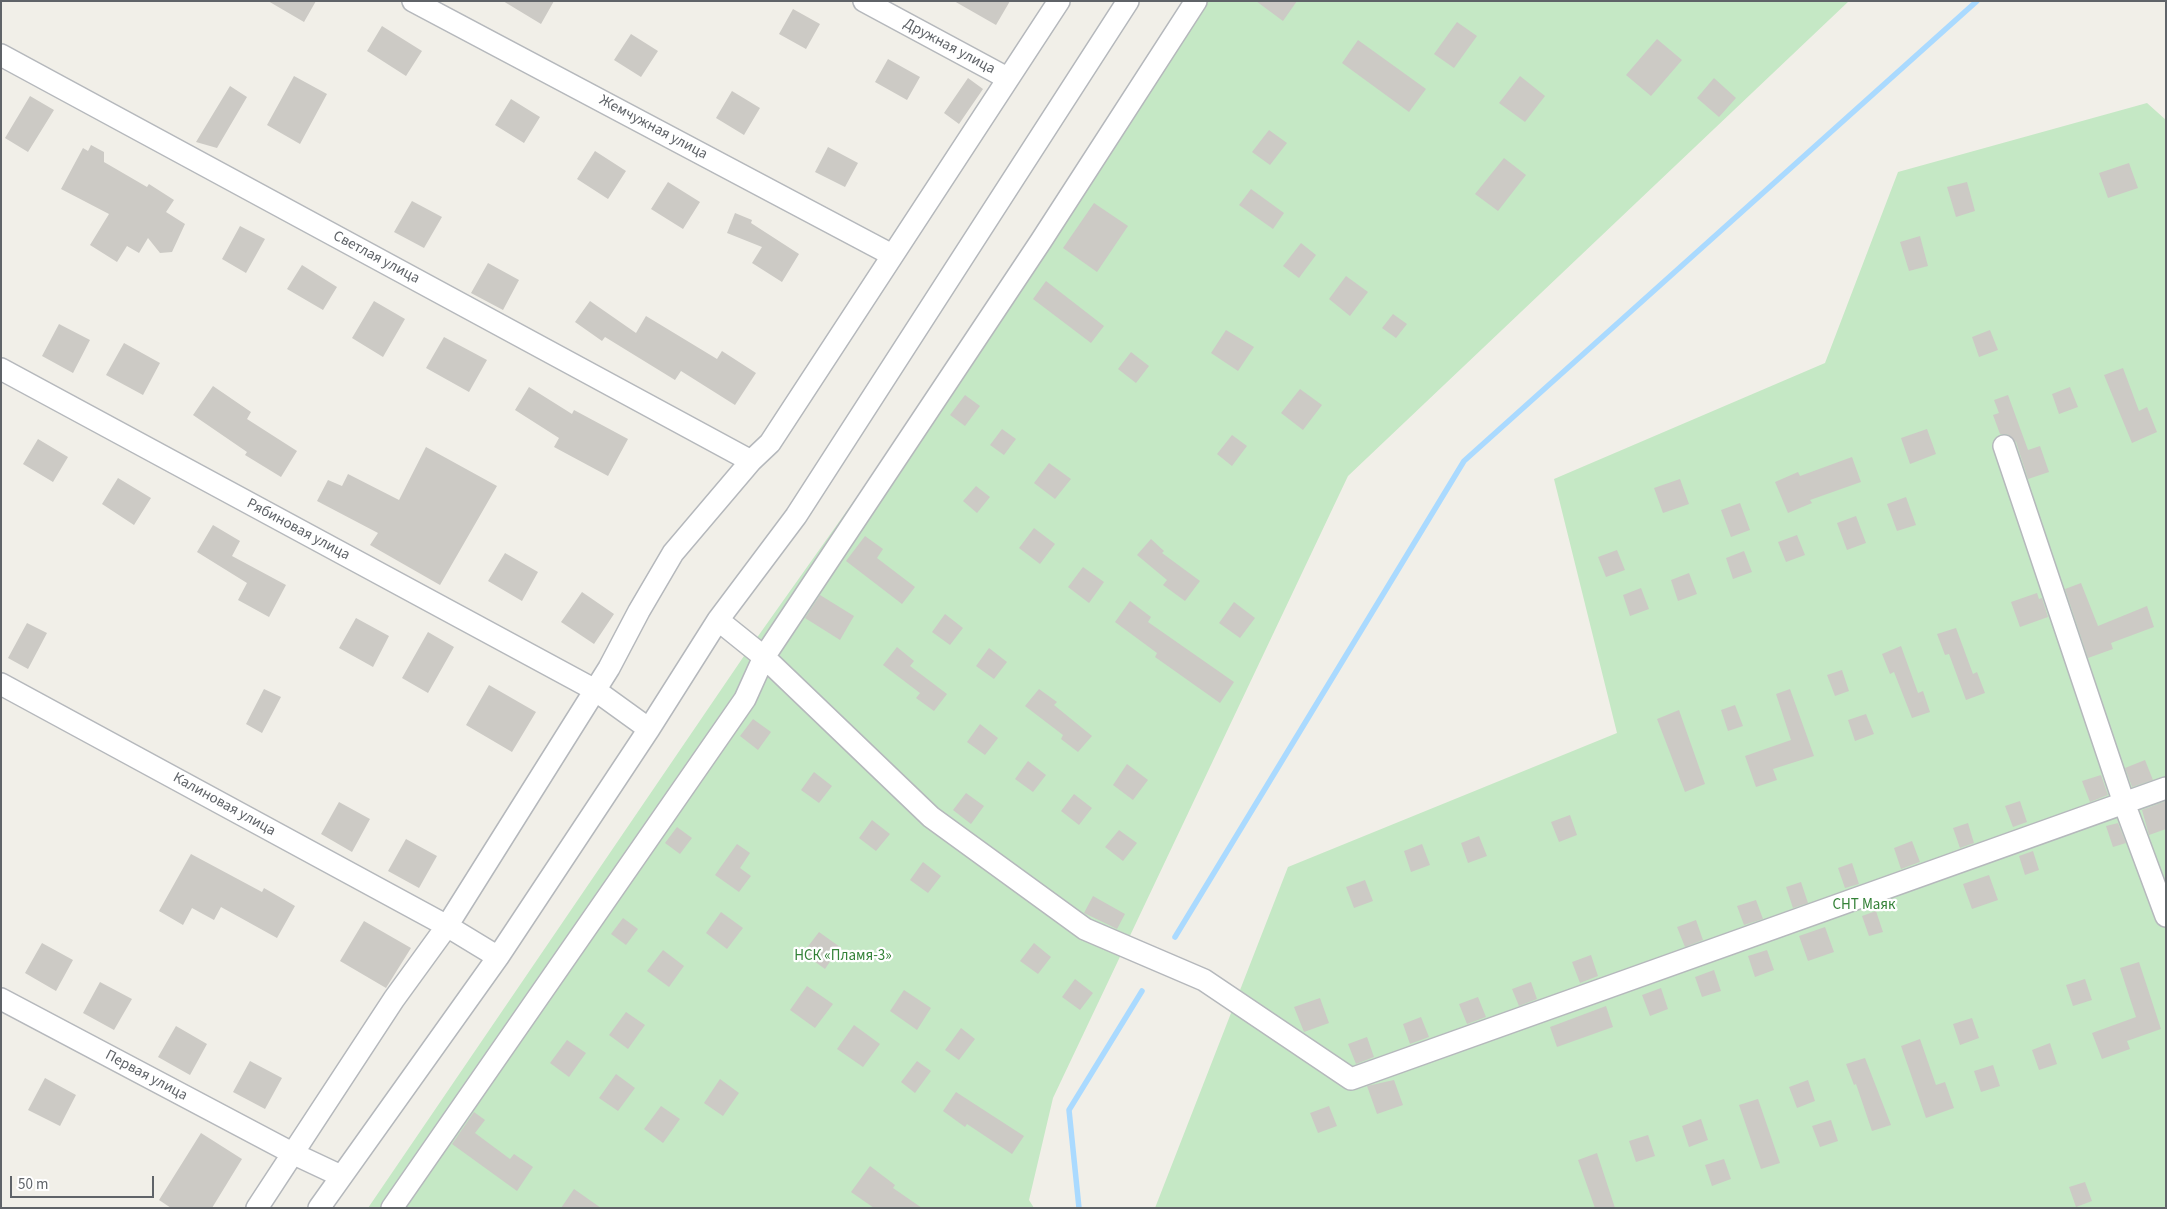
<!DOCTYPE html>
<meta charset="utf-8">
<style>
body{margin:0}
#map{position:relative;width:2167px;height:1209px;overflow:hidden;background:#f1efe8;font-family:"Source Sans 3",sans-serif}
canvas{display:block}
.frame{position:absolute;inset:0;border:2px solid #5f6368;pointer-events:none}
.scale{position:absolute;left:10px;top:1176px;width:144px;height:22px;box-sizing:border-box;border:2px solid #5f6368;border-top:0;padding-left:6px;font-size:15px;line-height:18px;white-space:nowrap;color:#5f6368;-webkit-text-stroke:4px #fff;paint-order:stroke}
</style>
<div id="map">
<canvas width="2167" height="1209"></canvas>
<div class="frame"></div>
<div class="scale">50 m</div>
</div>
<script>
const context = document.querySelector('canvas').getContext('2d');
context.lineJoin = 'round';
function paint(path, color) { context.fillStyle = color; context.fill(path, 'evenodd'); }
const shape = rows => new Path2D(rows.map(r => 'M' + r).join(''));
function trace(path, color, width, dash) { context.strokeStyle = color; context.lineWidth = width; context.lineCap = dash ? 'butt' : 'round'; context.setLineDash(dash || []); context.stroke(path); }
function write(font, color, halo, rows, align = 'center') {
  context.font = font + ' "Source Sans 3",sans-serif'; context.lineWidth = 4.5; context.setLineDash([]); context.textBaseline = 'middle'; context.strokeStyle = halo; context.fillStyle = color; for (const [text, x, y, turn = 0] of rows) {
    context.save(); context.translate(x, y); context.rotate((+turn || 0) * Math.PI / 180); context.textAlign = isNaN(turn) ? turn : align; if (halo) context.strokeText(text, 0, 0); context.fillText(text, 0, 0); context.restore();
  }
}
const green = shape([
 [1208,1,1849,1,1348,476,1053,1098,1029,1200,1034,1208,368,1208,744,656],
 [2147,103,2166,120,2166,1208,1155,1208,1288,867,1617,733,1554,479,1825,363,1898,172]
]);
const stream = shape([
 [1175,937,1464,461,1977,1],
 [1079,1208,1069,1110,1142,991]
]);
const building = shape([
 [268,1,316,1,304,22],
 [503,1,554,1,541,24],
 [954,1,1010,1,996,25],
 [1256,1,1297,1,1283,21],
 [793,9,820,24,806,49,779,34],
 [1457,22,1477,36,1454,68,1434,54],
 [382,26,422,51,406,76,367,51],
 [631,34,658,51,641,77,614,60],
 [1657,39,1682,60,1651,96,1626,75],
 [1358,40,1426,89,1409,112,1342,63],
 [888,59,920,77,907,100,875,82],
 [294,76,327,94,300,144,267,125],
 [1520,76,1545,96,1525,122,1499,103],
 [968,78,983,89,959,124,944,113],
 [1714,78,1736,98,1719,117,1697,98],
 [230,86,247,97,217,148,196,142],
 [732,91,760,108,744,135,716,118],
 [30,96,54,110,28,152,5,138],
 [511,99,540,117,524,143,495,125],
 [1269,130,1287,143,1270,165,1252,152],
 [91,145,104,152,104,162,147,187,149,184,174,200,166,212,185,224,172,252,160,253,148,238,139,253,127,246,117,262,90,245,109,214,61,189,83,148,88,151],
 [828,147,858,163,845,187,815,172],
 [595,151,626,171,608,199,577,179],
 [1504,158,1526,175,1498,211,1475,194],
 [2129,163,2138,188,2108,198,2099,173],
 [668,182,700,202,683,229,651,209],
 [1967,182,1975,211,1956,217,1947,187],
 [1251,189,1284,213,1273,229,1239,205],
 [412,201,442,217,424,248,394,232],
 [1094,203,1128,226,1097,272,1063,248],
 [735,213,752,220,751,223,799,254,782,282,752,263,762,247,727,233],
 [240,226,265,239,246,273,222,259],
 [1920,236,1928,266,1909,271,1900,242],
 [1301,243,1316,255,1299,278,1283,266],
 [488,263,519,280,503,310,471,293],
 [302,265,337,287,323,310,287,289],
 [1346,276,1368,292,1350,316,1329,299],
 [1046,281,1104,326,1091,343,1033,299],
 [374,301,405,319,383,357,352,338],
 [590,301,636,333,646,316,717,359,722,351,756,373,735,405,681,371,675,380,605,337,602,341,575,322],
 [1393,314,1407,324,1396,338,1382,328],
 [59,324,90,340,73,373,42,356],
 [1226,330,1254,347,1238,371,1211,353],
 [1990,330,1998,350,1979,357,1972,337],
 [444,337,487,360,469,392,426,368],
 [124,343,160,363,143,395,106,375],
 [1131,352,1149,366,1136,383,1118,369],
 [2123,368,2139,411,2147,407,2157,432,2132,443,2104,375],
 [213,386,251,412,247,419,297,451,281,477,245,455,247,452,193,415],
 [529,387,572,414,574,410,628,439,608,476,554,447,559,438,515,410],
 [2070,387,2078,407,2059,414,2052,394],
 [1300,389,1322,405,1303,430,1281,413],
 [965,395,980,406,965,426,950,415],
 [2008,395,2028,450,2040,446,2049,472,2028,479,2016,442,2007,434,2000,434,1993,415,1999,413,1994,400],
 [1002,429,1016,439,1004,455,990,445],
 [1927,429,1936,454,1910,464,1901,438],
 [1232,435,1247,446,1232,466,1217,454],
 [38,439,68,457,53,482,23,464],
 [426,447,497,486,440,585,370,545,378,533,317,501,328,480,342,486,348,474,399,500],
 [1852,457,1861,482,1810,500,1812,503,1788,513,1775,482,1798,472,1800,476],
 [1049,463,1071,479,1055,499,1034,483],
 [118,478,151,498,134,525,102,504],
 [1680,479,1689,504,1663,513,1654,488],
 [976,486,990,497,977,513,963,501],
 [1906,497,1916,525,1897,531,1887,504],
 [1740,503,1750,530,1731,537,1721,510],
 [1856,516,1866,543,1847,550,1837,523],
 [213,525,240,541,232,556,286,585,269,617,238,600,247,583,197,552],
 [1034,528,1055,544,1040,564,1019,548],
 [1797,535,1805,555,1786,562,1778,542],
 [865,536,883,549,877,558,915,587,902,604,846,561],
 [1151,539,1164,551,1162,553,1200,581,1185,601,1163,585,1167,580,1137,555],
 [1617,550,1625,570,1606,577,1598,557],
 [1744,551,1752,572,1733,579,1726,558],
 [505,553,538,572,522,601,488,581],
 [1083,567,1104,582,1089,603,1068,587],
 [1689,573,1697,594,1678,601,1671,580],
 [2081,583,2098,626,2147,606,2154,627,2111,643,2113,649,2088,658,2065,589],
 [1641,588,1649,609,1630,616,1623,595],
 [582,592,614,614,594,644,561,622],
 [2037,593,2039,599,2042,598,2048,617,2020,627,2011,602],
 [820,595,854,616,840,640,805,618],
 [1130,601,1151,617,1148,622,1234,682,1220,703,1155,657,1157,653,1115,622],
 [1234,602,1255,618,1240,638,1219,623],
 [945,614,963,628,950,645,932,632],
 [356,618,389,636,373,667,339,648],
 [27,623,47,633,28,669,8,658],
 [1956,628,1973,674,1977,672,1985,693,1966,700,1949,654,1945,655,1937,634],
 [428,632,454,647,428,693,402,678],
 [1901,646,1918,693,1923,691,1930,712,1912,718,1894,672,1890,674,1882,654],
 [897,647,914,661,910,666,947,694,934,711,916,698,920,693,883,665],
 [989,648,1007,662,994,679,976,666],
 [1842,670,1849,691,1835,696,1827,675],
 [489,685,536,712,512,752,466,725],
 [264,689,281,697,262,733,246,724],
 [1039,689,1057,702,1054,705,1092,736,1078,752,1061,739,1063,735,1025,706],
 [1790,689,1814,756,1773,769,1777,780,1756,787,1745,756,1791,740,1776,694],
 [1735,705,1743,726,1728,731,1721,710],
 [1679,710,1705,784,1685,792,1657,719],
 [1866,714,1874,734,1855,741,1848,720],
 [753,719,771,732,758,750,740,736],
 [980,724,998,738,985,755,967,742],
 [2145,760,2153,780,2132,787,2125,768],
 [1028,761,1046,775,1033,792,1015,779],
 [1127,764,1148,780,1133,800,1113,785],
 [814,772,832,786,819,803,801,790],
 [2101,775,2108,795,2090,802,2082,781],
 [966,793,984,806,971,824,953,810],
 [1074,794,1092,808,1079,825,1061,811],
 [2020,801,2027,822,2013,827,2005,806],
 [2166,801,2166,829,2149,835,2142,810],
 [339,802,370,819,352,852,321,834],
 [1570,815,1577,835,1559,842,1551,822],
 [872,820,890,834,876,851,859,838],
 [1968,823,1974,843,1960,848,1953,828],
 [2118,823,2126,843,2113,847,2106,826],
 [677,827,692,838,680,854,665,843],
 [1119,830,1137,843,1123,861,1105,847],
 [1479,836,1487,856,1468,863,1461,843],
 [406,839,437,856,419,888,388,871],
 [1912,841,1920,862,1901,869,1894,848],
 [737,844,750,853,740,868,751,876,739,892,715,875],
 [1422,844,1430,865,1411,872,1404,851],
 [2033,851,2039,870,2025,875,2019,856],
 [191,854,262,892,264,888,295,906,277,938,221,907,214,920,192,908,183,925,159,911],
 [923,862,941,876,928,893,910,880],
 [1852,863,1859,884,1845,888,1838,868],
 [1989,875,1998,900,1972,909,1963,884],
 [1365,880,1373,901,1354,908,1346,887],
 [1801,882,1808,903,1793,908,1786,887],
 [1093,896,1125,914,1117,929,1084,913],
 [1756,900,1763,919,1744,925,1737,906],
 [1876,911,1883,932,1869,936,1862,916],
 [721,912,743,928,727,949,706,933],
 [623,918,638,929,626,945,611,934],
 [1696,920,1703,940,1685,947,1677,927],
 [364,921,411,948,386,988,340,961],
 [1825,927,1834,952,1808,961,1799,936],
 [819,932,840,947,825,969,803,953],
 [42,943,73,960,56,991,25,973],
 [1034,943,1051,957,1038,974,1020,961],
 [663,950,684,966,669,987,647,971],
 [1767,950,1774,970,1755,977,1748,956],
 [1591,955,1598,976,1580,983,1572,962],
 [2139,962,2161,1029,2127,1041,2130,1049,2102,1059,2092,1033,2136,1017,2120,968],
 [1714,970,1721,991,1702,997,1695,977],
 [1075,979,1093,993,1080,1010,1062,997],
 [2085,979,2092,1000,2073,1006,2066,985],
 [100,982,132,999,114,1030,83,1013],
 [1531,982,1537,999,1519,1006,1512,989],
 [807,986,833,1004,815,1028,790,1010],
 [1661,988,1668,1009,1650,1016,1642,995],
 [904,990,931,1008,917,1030,890,1011],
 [1478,997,1486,1017,1467,1024,1459,1004],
 [1320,998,1329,1023,1304,1032,1294,1007],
 [1606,1006,1613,1027,1557,1047,1550,1027],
 [626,1012,645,1025,628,1049,609,1035],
 [1421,1017,1429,1037,1410,1044,1403,1024],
 [1972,1018,1979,1038,1960,1045,1953,1024],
 [854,1025,880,1044,863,1067,837,1049],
 [176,1026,207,1044,190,1075,158,1057],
 [961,1028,975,1039,959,1060,945,1050],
 [1367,1037,1374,1057,1356,1064,1348,1044],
 [1920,1039,1936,1085,1945,1082,1954,1108,1926,1118,1901,1046],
 [567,1040,586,1053,569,1077,550,1063],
 [2050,1043,2057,1064,2039,1070,2032,1050],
 [1865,1058,1891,1125,1872,1131,1856,1084,1854,1085,1846,1064],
 [250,1061,282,1078,265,1109,233,1092],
 [917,1061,931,1071,915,1093,901,1082],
 [1993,1065,2000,1086,1981,1092,1974,1071],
 [616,1074,635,1088,618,1111,599,1098],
 [45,1078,76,1095,60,1126,28,1110],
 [720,1079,739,1093,723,1116,704,1103],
 [1394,1080,1403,1105,1377,1114,1367,1086],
 [1808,1080,1815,1101,1797,1108,1789,1087],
 [956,1092,1024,1136,1012,1154,967,1124,965,1127,943,1111],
 [1758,1099,1780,1163,1761,1169,1739,1105],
 [661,1106,680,1119,663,1143,644,1129],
 [1329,1106,1337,1126,1318,1133,1310,1113],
 [474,1112,485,1120,475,1133,510,1159,514,1154,533,1167,517,1191,452,1144],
 [1701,1119,1708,1140,1689,1147,1682,1126],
 [1831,1120,1838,1141,1820,1147,1812,1126],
 [201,1133,242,1159,212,1208,171,1208,159,1200],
 [1648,1135,1655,1156,1636,1162,1629,1141],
 [1597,1153,1615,1208,1595,1208,1578,1160],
 [1724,1159,1731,1179,1712,1186,1705,1165],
 [870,1166,895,1185,893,1188,922,1208,874,1208,851,1192],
 [2085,1182,2092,1201,2076,1207,2069,1187],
 [574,1189,601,1208,561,1208]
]);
const minor = shape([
 [413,1,892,255],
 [864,1,1007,78],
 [1,55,751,461],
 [1,369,595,690,649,729],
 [2004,446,2124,803,2166,916],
 [718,620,764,657,931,817,1085,929,1204,980,1351,1079,2166,788],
 [1,684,447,926,498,957],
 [1,999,292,1153,341,1176],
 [257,1208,394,999,447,926,609,668,639,611,673,553,751,461,770,443,1059,1],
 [319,1208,498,957,649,729,718,620,796,516,1128,1],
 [392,1208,745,699,764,657,1041,241,1196,1]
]);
const streetNames = [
 ["Дружная улица",949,47,28],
 ["Жемчужная улица",653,128,28],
 ["Светлая улица",376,258,28],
 ["Рябиновая улица",298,530,28],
 ["Калиновая улица",224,805,29],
 ["Первая улица",146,1076,28]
];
const parkNames = [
 ["СНТ Маяк",1864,906],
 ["НСК «Пламя-3»",843,957]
];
paint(green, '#c5e8c5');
trace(stream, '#aadaff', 5.5);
paint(building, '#cccac5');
trace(minor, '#b5b8bc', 24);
trace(minor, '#fff', 21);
write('15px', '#5f6368', '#fff', streetNames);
write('15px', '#348238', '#fff', parkNames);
</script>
